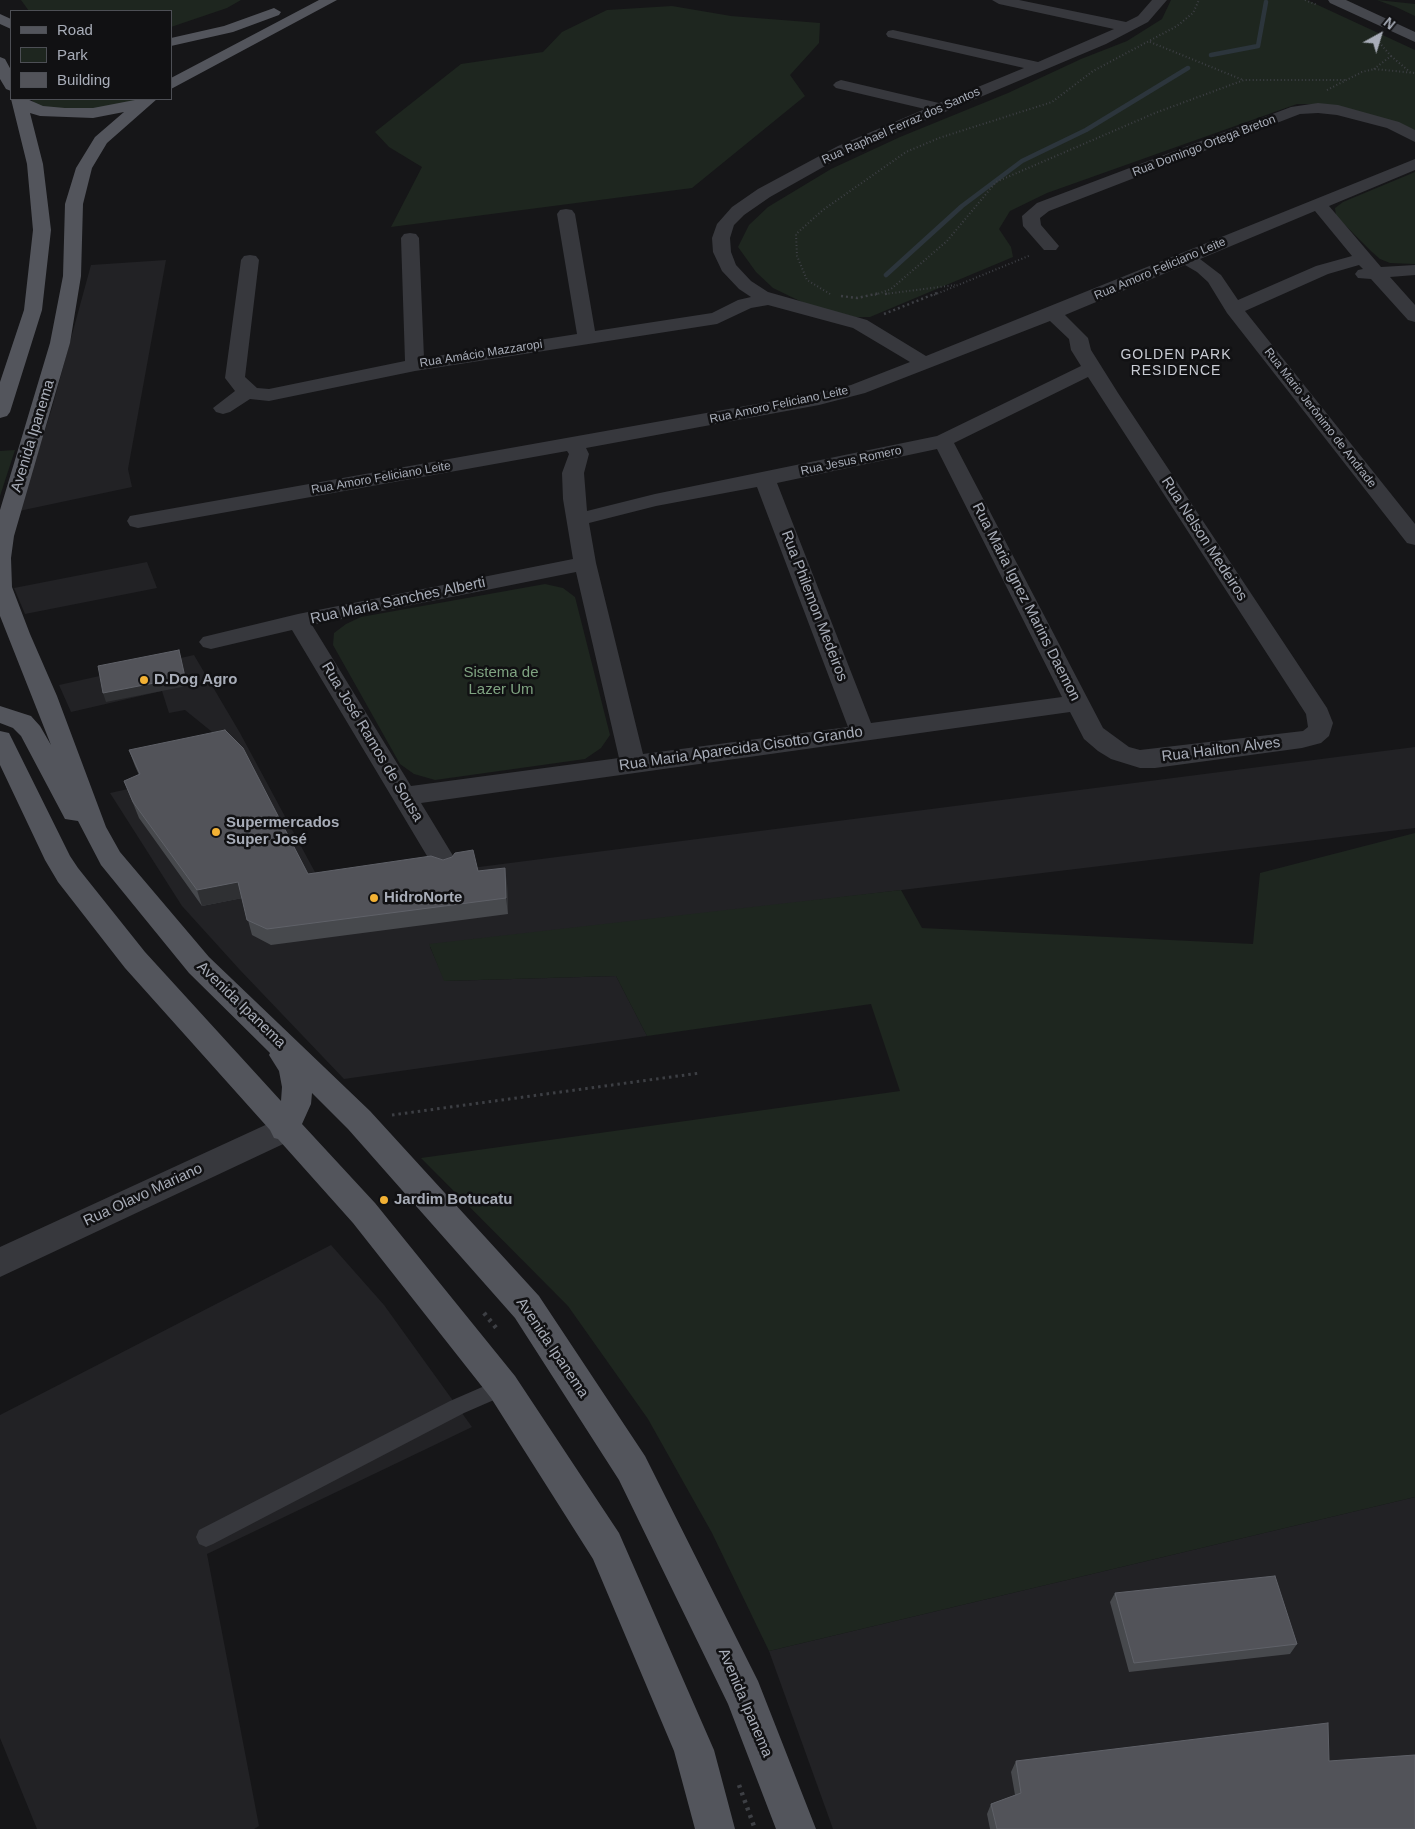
<!DOCTYPE html>
<meta charset="utf-8">
<style>
body{margin:0}
#map{position:relative;width:1415px;height:1829px;overflow:hidden;background:#161618;font-family:Arial,sans-serif}
canvas{display:block}
.legend{position:absolute;left:10px;top:10px;width:162px;height:90px;box-sizing:border-box;background:#111113;border:1px solid #4d4f55;margin:0;padding:6px 9px;list-style:none;font-size:15px;color:#a8adb8}
.legend li{display:flex;align-items:center;gap:10px;height:25px}
.legend b{width:25px;border:1px solid #4d4f55}
.north{position:absolute;left:1355px;top:10px;width:50px;height:50px;-webkit-text-stroke:4px #111113;paint-order:stroke;rotate:39deg;font-size:14px;font-weight:700;line-height:20px;text-align:center;color:#a8adb8}
.north::after{content:'';display:block;margin:auto;width:18px;height:22px;background:#a8adb8;clip-path:polygon(50% 0,100% 100%,50% 72%,0 100%)}
</style>
<div id="map">
<canvas width="1415" height="1829"></canvas>
<ul class="legend">
<li><b style="height:6px;background:#53555c"></b>Road</li>
<li><b style="height:14px;background:#1e261f"></b>Park</li>
<li><b style="height:14px;background:#525359"></b>Building</li>
</ul>
<div class="north">N</div>
</div>
<script>
const context = document.querySelector('canvas').getContext('2d');
context.lineJoin = 'round';
function paint(path, color) { context.fillStyle = color; context.fill(path, 'evenodd'); }
const shape = rows => new Path2D(rows.map(r => 'M' + r).join(''));
function trace(path, color, width, dash) { context.strokeStyle = color; context.lineWidth = width; context.lineCap = dash ? 'butt' : 'round'; context.setLineDash(dash || []); context.stroke(path); }
function write(font, color, halo, rows, align = 'center') {
  context.font = font + ' Arial,sans-serif'; context.lineWidth = 5; context.setLineDash([]); context.textBaseline = 'middle'; context.strokeStyle = halo; context.fillStyle = color; for (const [text, x, y, turn = 0] of rows) {
    context.save(); context.translate(x, y); context.rotate((+turn || 0) * Math.PI / 180); context.textAlign = isNaN(turn) ? turn : align; if (halo) context.strokeText(text, 0, 0); context.fillText(text, 0, 0); context.restore();
  }
}
const built = shape([
 [166,260,128,469,132,487,19,511,52,408,91,265],
 [147,562,157,588,25,614,14,588],
 [194,655,240,733,323,887,1415,747,1415,828,430,947,445,981,616,976,647,1036,344,1079,240,970,182,906,110,793,155,783,222,740,185,710,169,713,162,691,71,712,59,685],
 [331,1245,384,1305,472,1427,207,1554,259,1826,254,1829,37,1829,0,1738,0,1415],
 [1415,1497,1415,1829,833,1829,769,1651]
]);
const green = shape([
 [21,0,241,0,227,8,171,27,171,11,29,11],
 [1171,0,1307,0,1415,50,1415,130,1324,104,1297,104,1047,193,1010,211,999,229,1011,247,1013,257,870,317,855,317,808,305,773,288,756,272,738,247,749,225,768,207,831,169,900,137,1008,93,1081,59,1127,41,1162,19],
 [1377,0,1415,4,1415,16,1396,7],
 [672,6,731,16,820,23,819,43,790,75,805,96,692,188,391,227,422,167,389,147,375,132,461,64,543,52,562,32,607,10],
 [31,99,137,99,126,105,85,110,48,109,36,105],
 [1415,172,1415,264,1390,263,1380,259,1372,252,1336,216,1335,208,1343,202],
 [15,450,0,496,0,451],
 [545,584,563,588,575,597,610,735,601,748,585,759,435,780,414,774,400,764,333,645,334,633,346,624,361,617],
 [1415,833,1415,1497,769,1651,712,1533,648,1419,568,1306,421,1158,900,1091,871,1004,647,1036,616,976,444,981,429,944,901,890,922,928,1253,944,1260,873]
]);
const stream = shape([
 [1211,55,1258,46,1266,2],
 [886,275,962,206,1022,161,1086,130,1188,68]
]);
const pathFar3 = shape([
 [1305,0,1317,5],
 [1150,42,1243,80],
 [1391,56,1410,72],
 [1374,69,1391,56,1378,41],
 [1327,90,1362,72,1374,69,1415,73],
 [830,294,807,280,797,256,796,234,823,210,906,152,939,138,1052,102,1093,71,1177,26,1193,13,1199,0],
 [885,294,955,285],
 [875,295,891,289,947,241,996,182,1155,113,1244,80,1345,80],
 [934,295,1031,255]
]);
const pathFar2 = shape([
 [885,294,890,293],
 [841,296,857,298,880,293],
 [884,314,937,293]
]);
const pathFar1 = shape([
 [392,1115,700,1073]
]);
const path = shape([
 [484,1313,497,1329],
 [739,1785,755,1829]
]);
const service = shape([
 [503,1378,510,1381,512,1387,510,1393,464,1413,213,1544,206,1547,199,1544,196,1537,199,1530,450,1401,503,1378]
]);
const minor = shape([
 [992,0,1019,0,1126,22,1138,16,1152,0,1167,0,1148,22,1106,44,850,152,770,197,744,215,734,225,730,238,731,252,736,265,751,281,768,292,867,320,926,356,1415,159,1415,170,1329,206,1381,267,1415,265,1415,275,1390,277,1415,305,1415,322,1408,320,1371,279,1358,278,1355,274,1358,270,1363,269,1359,265,1328,274,1245,311,1415,524,1415,545,1407,543,1227,313,1208,282,1197,272,1185,265,1065,315,1088,338,1091,350,1118,393,1327,708,1333,723,1329,736,1321,743,1302,748,1155,768,1140,768,1111,759,1098,751,1084,739,1070,712,421,803,458,864,454,871,445,874,436,871,292,630,211,649,203,647,199,642,203,637,298,614,573,559,563,499,562,473,569,454,567,451,138,528,130,526,127,521,130,516,818,393,851,385,910,362,853,328,768,305,751,308,717,324,415,371,269,401,250,399,230,412,223,414,216,412,213,408,235,391,225,378,241,260,244,256,250,255,256,256,259,260,245,377,257,388,269,389,405,361,401,238,404,234,410,233,416,234,419,238,424,358,577,334,557,214,560,210,566,209,572,210,575,214,595,331,712,313,738,300,751,297,739,289,722,271,713,252,712,238,717,224,732,207,758,189,838,146,925,109,836,88,833,85,836,82,841,80,939,103,1024,68,888,37,886,34,888,31,893,30,1038,62,1114,29,999,4,992,0],
 [1315,211,1352,256,1316,266,1238,300,1221,275,1200,259,1315,211],
 [1050,321,1069,339,1071,350,1081,366,937,436,655,494,587,511,584,473,589,454,586,448,819,405,865,393,1050,321],
 [1088,377,1306,714,1308,727,1303,731,1140,750,1129,747,1103,728,954,443,1088,377],
 [937,449,1062,697,871,723,777,483,937,449],
 [757,487,848,727,643,754,596,563,589,523,656,506,757,487],
 [576,572,619,758,411,786,312,625,576,572],
 [1318,103,1338,105,1399,122,1415,130,1415,142,1387,128,1337,115,1318,113,1300,114,1049,211,1040,218,1041,225,1059,246,1056,250,1044,250,1023,226,1022,216,1037,203,1291,107,1318,103],
 [285,1116,296,1120,300,1129,296,1138,0,1277,0,1247,285,1116]
]);
const secondary = shape([
 [1328,0,1346,0,1415,32,1415,42,1330,3,1328,0]
]);
const primary = shape([
 [319,0,337,0,171,89,171,78,319,0],
 [274,8,281,12,279,15,233,32,171,46,171,38,224,26,274,8],
 [0,14,11,19,11,29,0,24,0,14],
 [0,57,5,59,11,70,11,91,6,89,0,79,0,57],
 [11,99,27,99,43,106,65,108,93,108,140,99,157,99,107,143,92,168,83,204,81,276,70,343,14,536,11,558,12,587,30,634,57,696,106,827,120,852,209,957,370,1111,539,1296,645,1456,758,1681,816,1829,776,1829,728,1704,619,1480,515,1318,348,1129,312,1093,311,1104,302,1124,375,1203,515,1376,619,1533,714,1750,735,1829,695,1829,674,1751,593,1559,491,1398,353,1223,278,1139,274,1138,270,1130,125,968,58,882,45,860,0,765,0,731,9,733,12,739,70,856,78,868,145,952,281,1101,282,1087,279,1071,269,1055,270,1053,189,973,101,865,78,821,65,819,21,736,13,728,0,723,0,706,31,716,40,726,51,745,0,616,0,510,50,343,63,276,65,204,76,168,95,137,124,112,93,118,40,116,30,113,43,164,51,230,42,310,10,412,7,416,0,418,0,382,24,310,33,230,27,164,11,99]
]);
const wall = shape([
 [129,750,308,874,443,860,478,871,507,883,508,914,271,945,252,935,242,898,202,906,139,818,124,781,139,775,135,766],
 [1115,1593,1297,1644,1290,1654,1129,1672,1110,1602],
 [1016,1761,1329,1761,1415,1829,990,1829,987,1814,991,1804,1015,1795,1011,1772]
]);
const shadedWall = shape([
 [179,650,187,686,106,702,103,693],
 [505,868,507,883,508,914,506,898],
 [238,882,243,898,202,906,197,890]
]);
const building = shape([
 [179,650,185,677,103,693,98,666,179,650],
 [225,730,243,748,308,874,431,856,443,860,452,857,455,853,473,850,478,871,505,868,506,898,267,929,247,920,238,882,197,890,133,802,124,781,140,774,129,750,225,730],
 [1275,1576,1297,1644,1134,1663,1115,1593,1275,1576],
 [1328,1723,1329,1761,1415,1755,1415,1829,997,1829,991,1804,1021,1793,1016,1761,1328,1723]
]);
const markers = [
 [144,680,5,"#f2b134"],
 [216,832,5,"#f2b134"],
 [374,898,5,"#f2b134"],
 [384,1200,5,"#f2b134"]
];
const farStreetnames = [
 ["Rua Raphael Ferraz dos Santos",901,126,-24],
 ["Rua Domingo Ortega Breton",1204,146,-21],
 ["Rua Amoro Feliciano Leite",1160,269,-23],
 ["Rua Amácio Mazzaropi",481,354,-9],
 ["Rua Amoro Feliciano Leite",779,405,-12],
 ["Rua Mario Jerônimo de Andrade",1320,418,52],
 ["Rua Jesus Romero",851,461,-12],
 ["Rua Amoro Feliciano Leite",381,478,-10]
];
const farNeighbourhoodnames = [
 ["GOLDEN PARK",1176,355],
 ["RESIDENCE",1176,371]
];
const streetNames = [
 ["Avenida Ipanema",33,436,-73],
 ["Rua Nelson Medeiros",1204,539,57],
 ["Rua Maria Sanches Alberti",398,601,-12],
 ["Rua Maria Ignez Marins Daemon",1026,602,63],
 ["Rua Philemon Medeiros",814,606,69],
 ["Rua José Ramos de Sousa",372,742,59],
 ["Rua Maria Aparecida Cisotto Grando",741,749,-8],
 ["Rua Hailton Alves",1221,750,-7],
 ["Avenida Ipanema",241,1005,44],
 ["Rua Olavo Mariano",143,1195,-25],
 ["Avenida Ipanema",552,1348,56],
 ["Avenida Ipanema",745,1703,67]
];
const parkNames = [
 ["Sistema de",501,673],
 ["Lazer Um",501,690]
];
const poiNames = [
 ["D.Dog Agro",154,680],
 ["Supermercados",226,823],
 ["Super José",226,840],
 ["HidroNorte",384,898],
 ["Jardim Botucatu",394,1200]
];
paint(built, '#222225');
paint(green, '#1e261f');
trace(stream, '#2c353c', 4.5);
trace(pathFar3, '#3d3f44', 2, [1, 2.5]);
trace(pathFar2, '#3d3f44', 2.5, [2, 3]);
trace(pathFar1, '#3d3f44', 3, [2.5, 4]);
trace(path, '#3d3f44', 4.5, [3, 5]);
paint(service, '#37383d');
paint(minor, '#37383d');
paint(secondary, '#45474d');
paint(primary, '#53555c');
paint(wall, '#47494d');
paint(shadedWall, '#2f3033');
paint(building, '#525359');
trace(building, '#5f6168', 1);
for (const [x, y, r, color] of markers) { const dot = new Path2D(); dot.arc(x, y, r, 0, 2 * Math.PI); context.fillStyle = color; context.fill(dot); trace(dot, '#111113', 2); }
write('12px', '#a8adb8', '#111113', farStreetnames);
context.letterSpacing = '1px';
write('14px', '#c9ccd4', '#111113', farNeighbourhoodnames);
context.letterSpacing = '0px';
write('15px', '#a8adb8', '#111113', streetNames);
write('15px', '#7fa381', '#111113', parkNames);
write('bold 15px', '#a8adb8', '#111113', poiNames, 'left');
</script>
